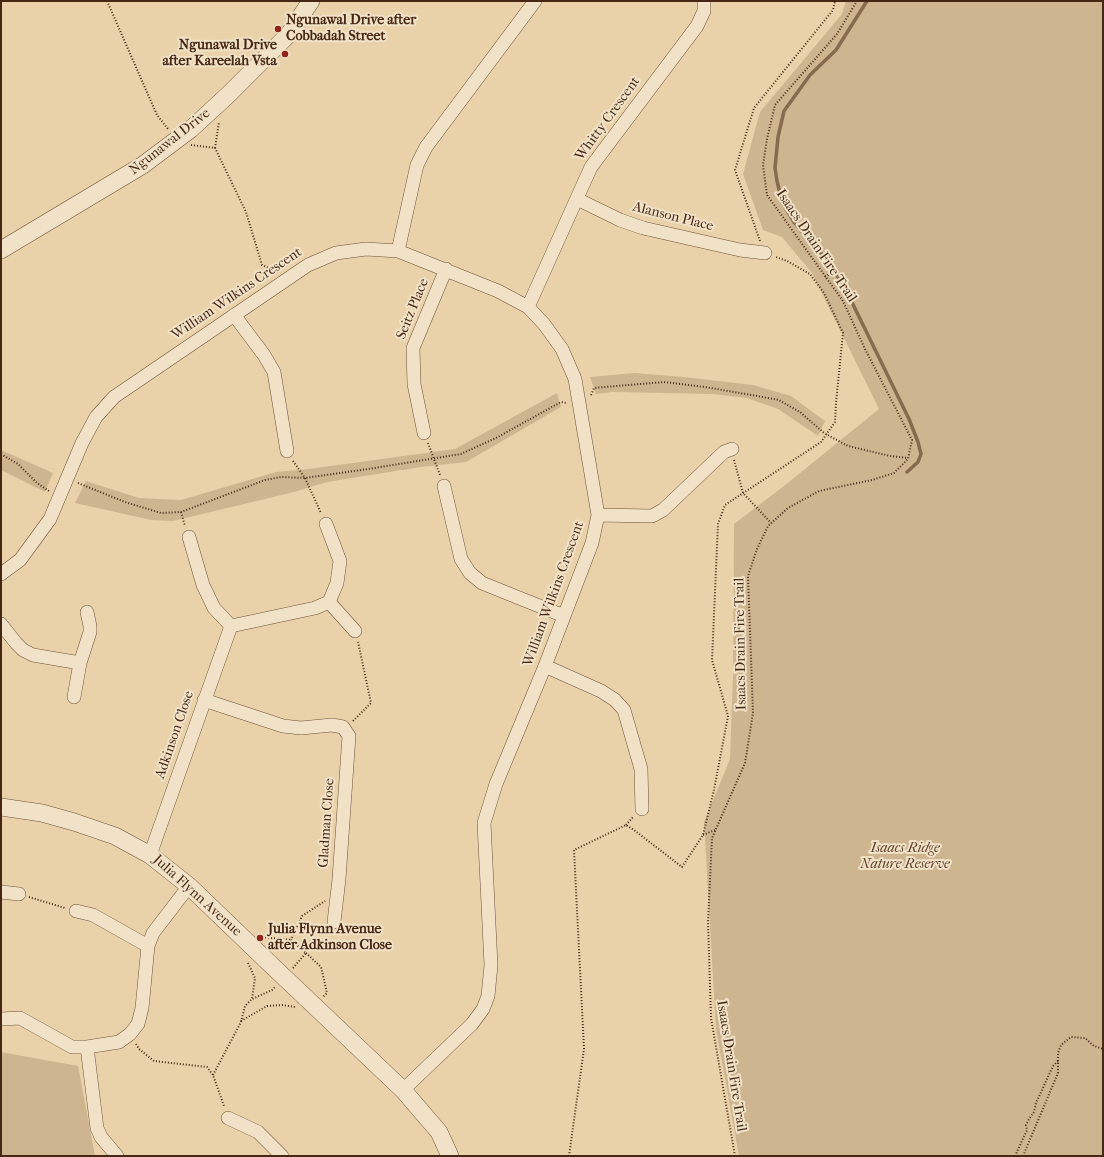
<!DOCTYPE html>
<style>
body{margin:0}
#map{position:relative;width:1104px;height:1157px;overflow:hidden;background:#e9d2a9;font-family:"IM FELL French Canon",serif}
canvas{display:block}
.frame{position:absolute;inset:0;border:2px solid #462714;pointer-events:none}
</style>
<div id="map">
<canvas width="1104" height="1157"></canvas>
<div class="frame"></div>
</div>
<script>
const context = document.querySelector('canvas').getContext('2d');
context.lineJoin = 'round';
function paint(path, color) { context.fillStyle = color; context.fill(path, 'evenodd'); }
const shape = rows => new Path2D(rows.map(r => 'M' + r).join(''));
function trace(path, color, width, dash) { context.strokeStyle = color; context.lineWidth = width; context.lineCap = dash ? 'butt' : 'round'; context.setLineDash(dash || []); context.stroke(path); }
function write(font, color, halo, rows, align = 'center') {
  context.font = font + ' "IM FELL French Canon",serif'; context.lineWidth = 4; context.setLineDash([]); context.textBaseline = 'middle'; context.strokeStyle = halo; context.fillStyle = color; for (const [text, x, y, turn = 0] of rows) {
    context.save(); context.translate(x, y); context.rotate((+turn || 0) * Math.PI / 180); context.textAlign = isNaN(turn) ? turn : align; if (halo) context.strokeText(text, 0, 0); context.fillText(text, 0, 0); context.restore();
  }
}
const green = shape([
 [846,1,1103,1,1103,1156,739,1156,716,1029,704,822,730,759,733,675,734,524,784,486,879,409,812,273,782,237,763,230,743,174,760,112,842,14],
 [635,373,684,377,753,385,791,396,825,421,818,436,778,409,747,398,712,394,613,392,596,394,590,377],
 [557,393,561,407,466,462,421,467,327,482,294,492,173,521,151,520,75,503,86,481,139,498,181,500,276,472,309,469,455,449],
 [1,450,53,473,45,492,1,470],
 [1,1052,78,1066,95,1156,1,1156]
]);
const stream = shape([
 [867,1,836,50,810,75,784,111,778,137,775,168,777,181,782,202,794,222,829,263,844,286,909,419,918,442,921,454,918,462,907,472]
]);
const path = shape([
 [107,1,157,115,168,129],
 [191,145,215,148,246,212,262,265,278,272],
 [215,148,219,122],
 [760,241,735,170,754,108,833,10,835,1],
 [825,277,838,269],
 [591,395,594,388,664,382,705,387,757,396,779,400,800,412,824,433,848,446,890,456,908,458],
 [428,443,440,475],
 [1,454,18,464,37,483,49,491],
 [734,460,743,493,771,523],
 [293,461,305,478,321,513],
 [78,483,125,502,161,513,181,512,265,480,281,477,305,478,368,469,461,454,496,438,561,402,567,403],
 [181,512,185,526],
 [353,721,371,703,358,642],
 [626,825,634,816],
 [703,835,715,830],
 [29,897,65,908],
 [262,937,291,940],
 [306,953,321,967,327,993,323,997],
 [248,963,255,978,252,999],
 [293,968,306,953,291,940,302,916,325,901],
 [241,1021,267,1006,282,1005,295,1007],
 [136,1044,139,1049,154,1061,207,1067,213,1075,224,1106],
 [213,1075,241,1022,245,1006,252,999,272,990,275,987],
 [569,1156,584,1049,574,850,626,825,634,830,682,867,703,835,714,790,728,716,712,660,718,524,725,505,821,442,835,422,836,403,843,333,824,293,810,274,787,261,776,257],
 [735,1156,711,1018,708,922,712,838,745,763,753,713,748,576,757,549,768,526,788,508,819,491,872,480,894,473,908,459,912,440,865,349,843,301,767,195,763,165,767,139,775,105,837,34,857,1],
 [1015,1156,1027,1130,1026,1125,1029,1119,1034,1112,1036,1103,1053,1066,1058,1061],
 [1023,1156,1058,1073,1058,1053,1061,1045,1071,1037,1085,1038,1094,1046,1103,1049]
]);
const minor = shape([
 [577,199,620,220,643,228,740,250,765,253],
 [398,251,417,165,426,147,535,1],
 [528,307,591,167,697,26,704,11,704,1],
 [234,315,264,355,274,372,287,451],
 [424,433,414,384,413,348,446,269],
 [444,486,461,559,470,573,482,583,564,616],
 [598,515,652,516,663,510,724,452,732,449],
 [189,537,203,585,214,608,231,626,315,608,329,602,337,583,340,561,326,524],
 [1,574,20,560,50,519,82,443,96,417,114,397,308,265,336,253,366,249,398,251,498,291,528,307,544,324,562,349,575,379,598,515,592,543,545,666,496,784,484,823,491,965,488,996,483,1009,472,1024,403,1090],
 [329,602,355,631],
 [1,624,16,643,23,650,33,655,80,663],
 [545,666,601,691,615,700,624,710,641,769,642,809],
 [74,697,80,663,90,632,90,626,87,612],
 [204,700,283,726,301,728,332,725,343,727,349,736,339,879,334,922],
 [150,855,231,626],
 [1,892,19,894],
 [76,911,93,915,148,946],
 [1,1019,20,1018,72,1047,87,1047,119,1042,130,1034,138,1024,142,1008,148,946,153,933,189,886],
 [87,1047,97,1128,101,1137,117,1156],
 [228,1118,258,1132,282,1156]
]);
const tertiary = shape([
 [1,250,143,165,191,129,229,94,289,34,311,1],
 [1,807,42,813,74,822,115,836,150,855,189,886,266,960],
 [305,997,403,1090,439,1132,450,1156]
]);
const tertiaryBridge = shape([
 [266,960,305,997]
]);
const markers = [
 [278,29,4,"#8f2418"],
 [285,54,4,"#8f2418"],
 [260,938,4,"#8f2418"]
];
const poiNames = [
 ["Ngunawal Drive after",286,21],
 ["Cobbadah Street",286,37],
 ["Ngunawal Drive",277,46,"right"],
 ["after Kareelah Vsta",277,62,"right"],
 ["Julia Flynn Avenue",268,930],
 ["after Adkinson Close",268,946]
];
const streetNames = [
 ["Whitty Crescent",608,119,-54],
 ["Ngunawal Drive",170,142,-38],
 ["Alanson Place",673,217,14],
 ["Isaacs Drain Fire Trail",816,246,56],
 ["William Wilkins Crescent",237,294,-34],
 ["Seitz Place",413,309,-68],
 ["William Wilkins Crescent",554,594,-70],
 ["Isaacs Drain Fire Trail",741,644,-91],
 ["Adkinson Close",175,735,-71],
 ["Gladman Close",327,823,-86],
 ["Julia Flynn Avenue",197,896,42],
 ["Isaacs Drain Fire Trail",731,1066,81]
];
const parkNames = [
 ["Isaacs Ridge",905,849],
 ["Nature Reserve",905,865]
];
paint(green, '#cdb590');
trace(stream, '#876b4f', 3.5);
trace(minor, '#6f5239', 14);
trace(tertiary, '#6f5239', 18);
trace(path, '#462714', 2, [1, 2]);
trace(minor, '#f1e2c7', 13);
trace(tertiary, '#f1e2c7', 17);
trace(tertiaryBridge, '#6f5239', 18, []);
trace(tertiaryBridge, '#f1e2c7', 17);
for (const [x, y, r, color] of markers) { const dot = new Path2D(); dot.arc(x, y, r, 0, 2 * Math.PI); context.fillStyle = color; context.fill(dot); trace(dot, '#f1e2c7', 1.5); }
write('bold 14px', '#462714', '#f1e2c7', poiNames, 'left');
write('14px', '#462714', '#f1e2c7', streetNames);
write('italic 14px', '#61432d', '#f1e2c7', parkNames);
</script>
